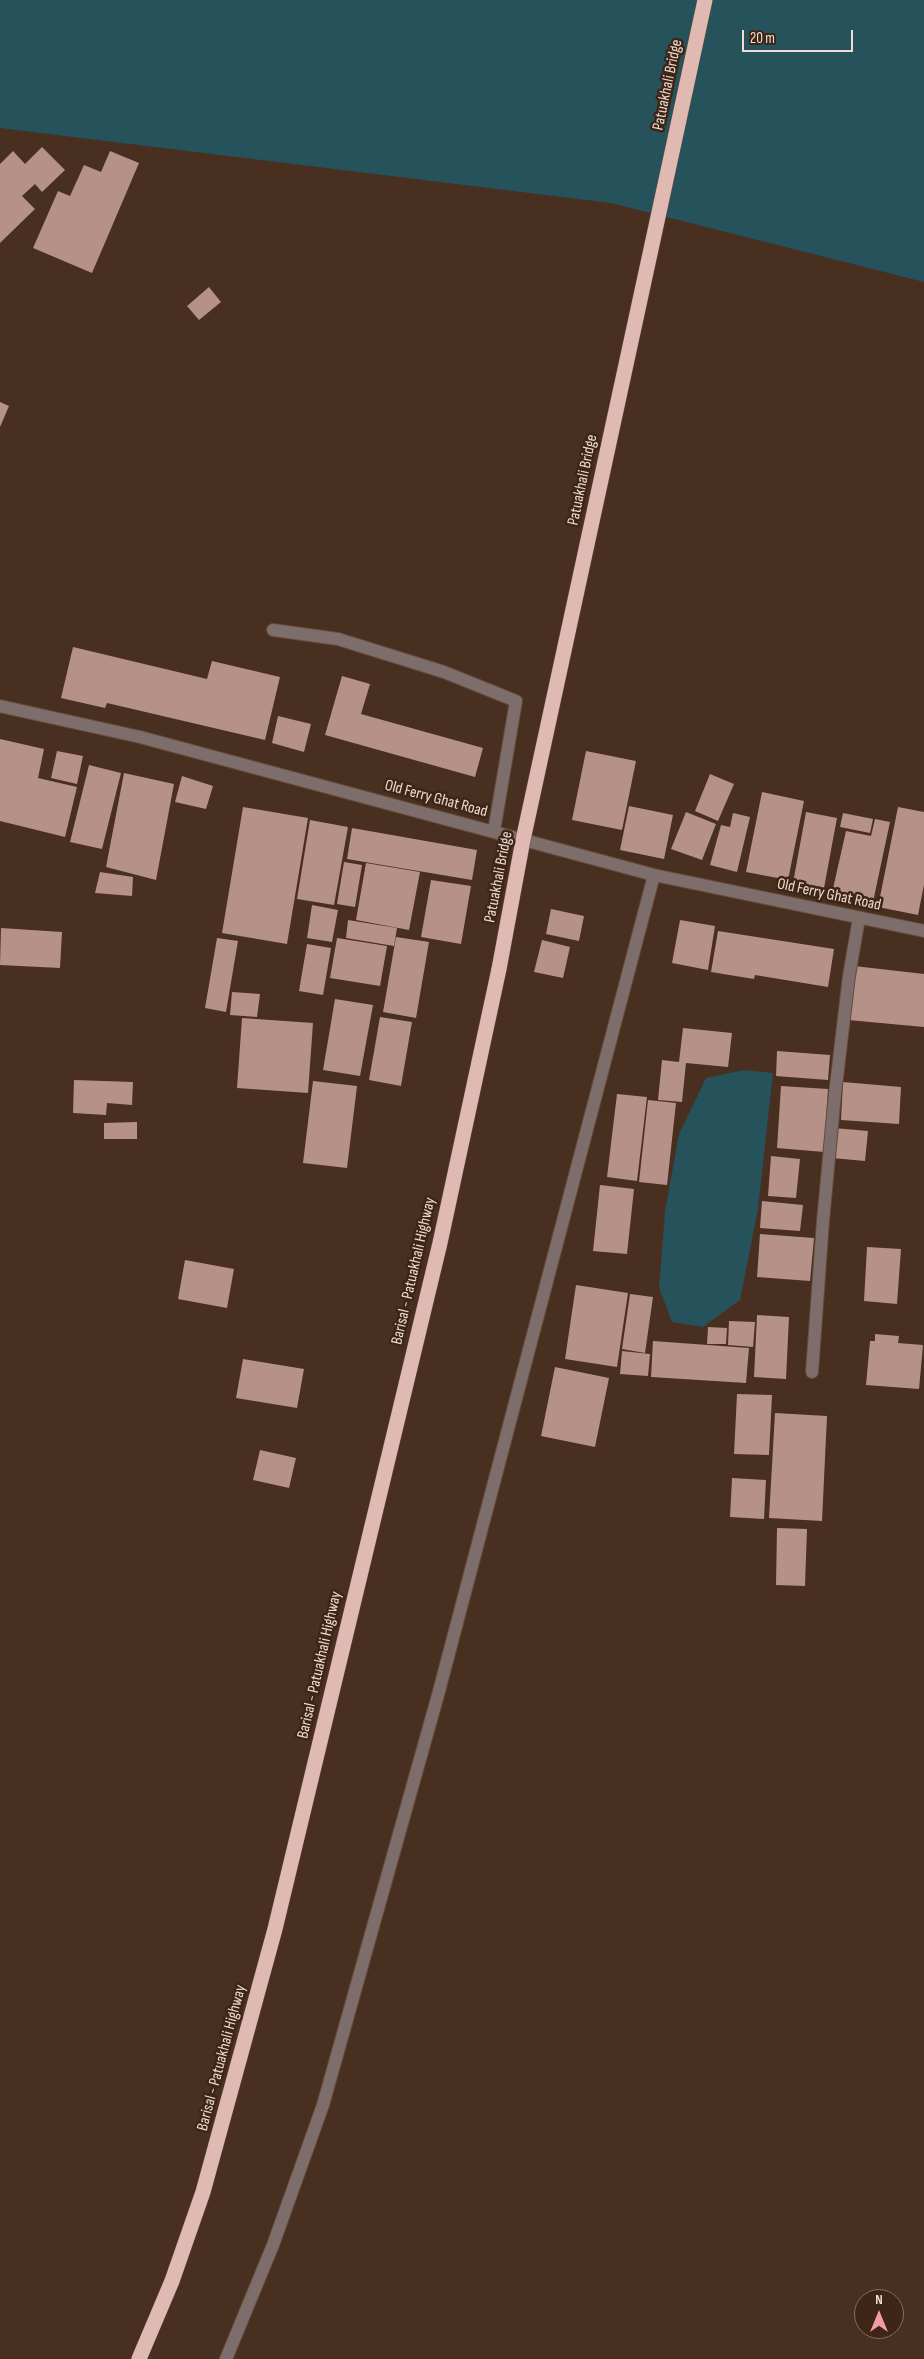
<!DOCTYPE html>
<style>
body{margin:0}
#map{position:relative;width:924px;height:2359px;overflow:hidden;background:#492f1f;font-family:"Sofia Sans Condensed",sans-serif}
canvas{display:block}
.north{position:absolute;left:854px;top:2289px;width:50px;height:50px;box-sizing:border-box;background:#3e2516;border:1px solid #846e62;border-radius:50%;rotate:0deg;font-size:14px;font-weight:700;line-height:20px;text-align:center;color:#eddcd3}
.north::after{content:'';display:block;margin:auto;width:18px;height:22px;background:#f39aab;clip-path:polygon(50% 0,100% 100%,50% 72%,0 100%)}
.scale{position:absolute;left:742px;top:30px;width:111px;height:22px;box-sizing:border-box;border:2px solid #eddcd3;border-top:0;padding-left:6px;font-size:15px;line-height:18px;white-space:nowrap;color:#eddcd3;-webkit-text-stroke:4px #3e2516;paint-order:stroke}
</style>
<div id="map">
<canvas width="924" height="2359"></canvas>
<div class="north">N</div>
<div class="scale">20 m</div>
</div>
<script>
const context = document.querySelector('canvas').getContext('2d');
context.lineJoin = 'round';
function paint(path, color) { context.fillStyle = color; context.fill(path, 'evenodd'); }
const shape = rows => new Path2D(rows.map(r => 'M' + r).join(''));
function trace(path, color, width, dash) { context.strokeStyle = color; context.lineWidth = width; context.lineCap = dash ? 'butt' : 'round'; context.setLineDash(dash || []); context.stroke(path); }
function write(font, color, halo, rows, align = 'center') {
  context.font = font + ' "Sofia Sans Condensed",sans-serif'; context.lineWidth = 5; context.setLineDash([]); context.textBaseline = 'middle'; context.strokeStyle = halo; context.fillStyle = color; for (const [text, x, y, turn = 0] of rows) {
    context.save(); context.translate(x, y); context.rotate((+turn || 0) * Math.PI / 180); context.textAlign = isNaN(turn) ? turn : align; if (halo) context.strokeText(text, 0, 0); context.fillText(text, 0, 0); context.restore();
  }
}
const water = shape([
 [0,0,924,0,924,282,611,203,0,128],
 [744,1070,773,1073,758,1209,740,1300,703,1327,672,1322,659,1288,665,1211,679,1134,706,1078]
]);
const building = shape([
 [42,147,65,170,42,192,35,184,22,196,35,209,0,243,0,164,13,151,25,164],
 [110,151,139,163,92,273,33,248,58,191,70,196,84,165,101,172],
 [209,287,221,302,199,320,187,306],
 [0,402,9,406,0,427],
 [73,647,207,679,212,661,280,677,265,740,107,703,105,708,61,698],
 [342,676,370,684,361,714,483,748,475,777,325,735],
 [278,716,311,724,304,752,272,743],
 [0,739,44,749,38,778,77,787,65,837,0,821],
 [57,751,83,756,77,784,51,778],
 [586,751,636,761,622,830,572,820],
 [89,765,121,773,102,849,70,842],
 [124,773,174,784,156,880,106,867],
 [710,774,734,784,718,821,695,811],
 [182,776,213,786,206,809,175,802],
 [762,792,804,801,788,880,746,872],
 [629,806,673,815,664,859,620,850],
 [243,807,308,818,287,944,222,933],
 [898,807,924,812,924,885,918,915,878,907],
 [686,812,716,824,702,860,671,849],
 [806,812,837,818,824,888,793,883],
 [733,813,750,817,737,872,710,865,721,825,730,827],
 [843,813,873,819,870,833,840,827],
 [875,819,890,822,873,902,832,893,846,831,871,836],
 [310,820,348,827,334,905,297,899],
 [352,828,477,850,472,880,347,859],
 [344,862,362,865,355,907,337,904],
 [366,863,420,872,409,930,356,920],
 [100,872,133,877,132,896,95,893],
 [431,880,471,886,461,944,421,937],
 [312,905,338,910,332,942,307,938],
 [551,909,584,916,579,941,546,934],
 [348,920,397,928,394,946,346,938],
 [680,920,715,926,708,970,672,963],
 [1,928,62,932,60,968,0,965],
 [718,931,834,949,828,987,755,975,754,979,711,972],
 [396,937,429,942,416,1018,383,1012],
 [217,938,238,941,226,1012,205,1008],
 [337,938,387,946,380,986,330,978],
 [542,940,570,947,563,978,534,972],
 [307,944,331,948,323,995,299,991],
 [854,966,924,974,924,1027,848,1020],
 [232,992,260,994,257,1017,230,1015],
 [335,999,373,1005,360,1076,323,1070],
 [380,1017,412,1022,401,1086,369,1080],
 [242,1018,313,1023,308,1093,237,1088],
 [683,1028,732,1033,728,1067,686,1063,682,1102,658,1100,662,1060,679,1062],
 [777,1051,830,1055,828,1080,776,1076],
 [74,1080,133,1082,132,1105,107,1103,106,1115,73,1113],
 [313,1081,357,1086,347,1168,303,1163],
 [843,1082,901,1087,899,1124,841,1120],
 [781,1086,828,1089,824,1152,777,1148],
 [617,1094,647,1097,637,1181,607,1177],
 [648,1100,676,1103,667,1185,639,1182],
 [137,1122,137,1139,104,1139,104,1123],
 [834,1128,868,1131,865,1161,832,1158],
 [771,1156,800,1159,796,1198,768,1196],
 [600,1185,634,1189,627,1254,593,1251],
 [762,1201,803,1205,800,1231,760,1228],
 [760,1234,814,1238,810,1281,757,1277],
 [867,1247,901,1249,897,1304,864,1301],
 [185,1260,234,1269,227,1308,178,1299],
 [576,1285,628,1293,617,1367,565,1359],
 [630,1294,653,1297,645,1353,622,1349],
 [757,1315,789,1317,786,1379,754,1377],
 [729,1321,755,1322,753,1347,728,1345],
 [708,1327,727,1328,726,1344,707,1344],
 [875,1334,899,1336,898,1343,923,1345,919,1389,866,1385,870,1341,875,1341],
 [653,1341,749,1348,746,1383,651,1377],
 [622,1351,650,1354,648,1376,620,1374],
 [243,1359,304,1369,297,1408,236,1398],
 [555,1367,609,1378,595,1447,541,1436],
 [737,1394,772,1395,769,1455,734,1454],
 [775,1413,827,1416,822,1521,769,1518],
 [260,1450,296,1458,289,1488,253,1480],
 [732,1478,766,1480,764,1519,730,1517],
 [777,1528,807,1529,805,1586,776,1585]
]);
const minor = shape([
 [273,630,338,639,444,672,516,701,494,831],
 [0,706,140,737,654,875,924,931],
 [812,1372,823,1221,835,1094,849,976,859,918],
 [226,2359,273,2245,323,2105,438,1695,654,875]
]);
const highway = shape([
 [139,2359,172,2281,203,2192,275,1929,440,1243,499,969]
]);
const highwayBridge = shape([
 [499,969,523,840,705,0]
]);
const streetNames = [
 ["Patuakhali Bridge",668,85,-78],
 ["Patuakhali Bridge",583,480,-78],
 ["Old Ferry Ghat Road",436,799,15],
 ["Patuakhali Bridge",499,877,-79],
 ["Old Ferry Ghat Road",829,895,12],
 ["Barisal - Patuakhali Highway",414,1271,-77],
 ["Barisal - Patuakhali Highway",320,1665,-77],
 ["Barisal - Patuakhali Highway",222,2058,-75]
];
paint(water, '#25525b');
paint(building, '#b59188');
trace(minor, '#634b3c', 14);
trace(highway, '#634b3c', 16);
trace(minor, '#7e6e6b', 12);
trace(highway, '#e0b9b2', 15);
trace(highwayBridge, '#634b3c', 16, []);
trace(highwayBridge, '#e0b9b2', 15);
write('16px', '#eddcd3', '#3e2516', streetNames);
</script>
